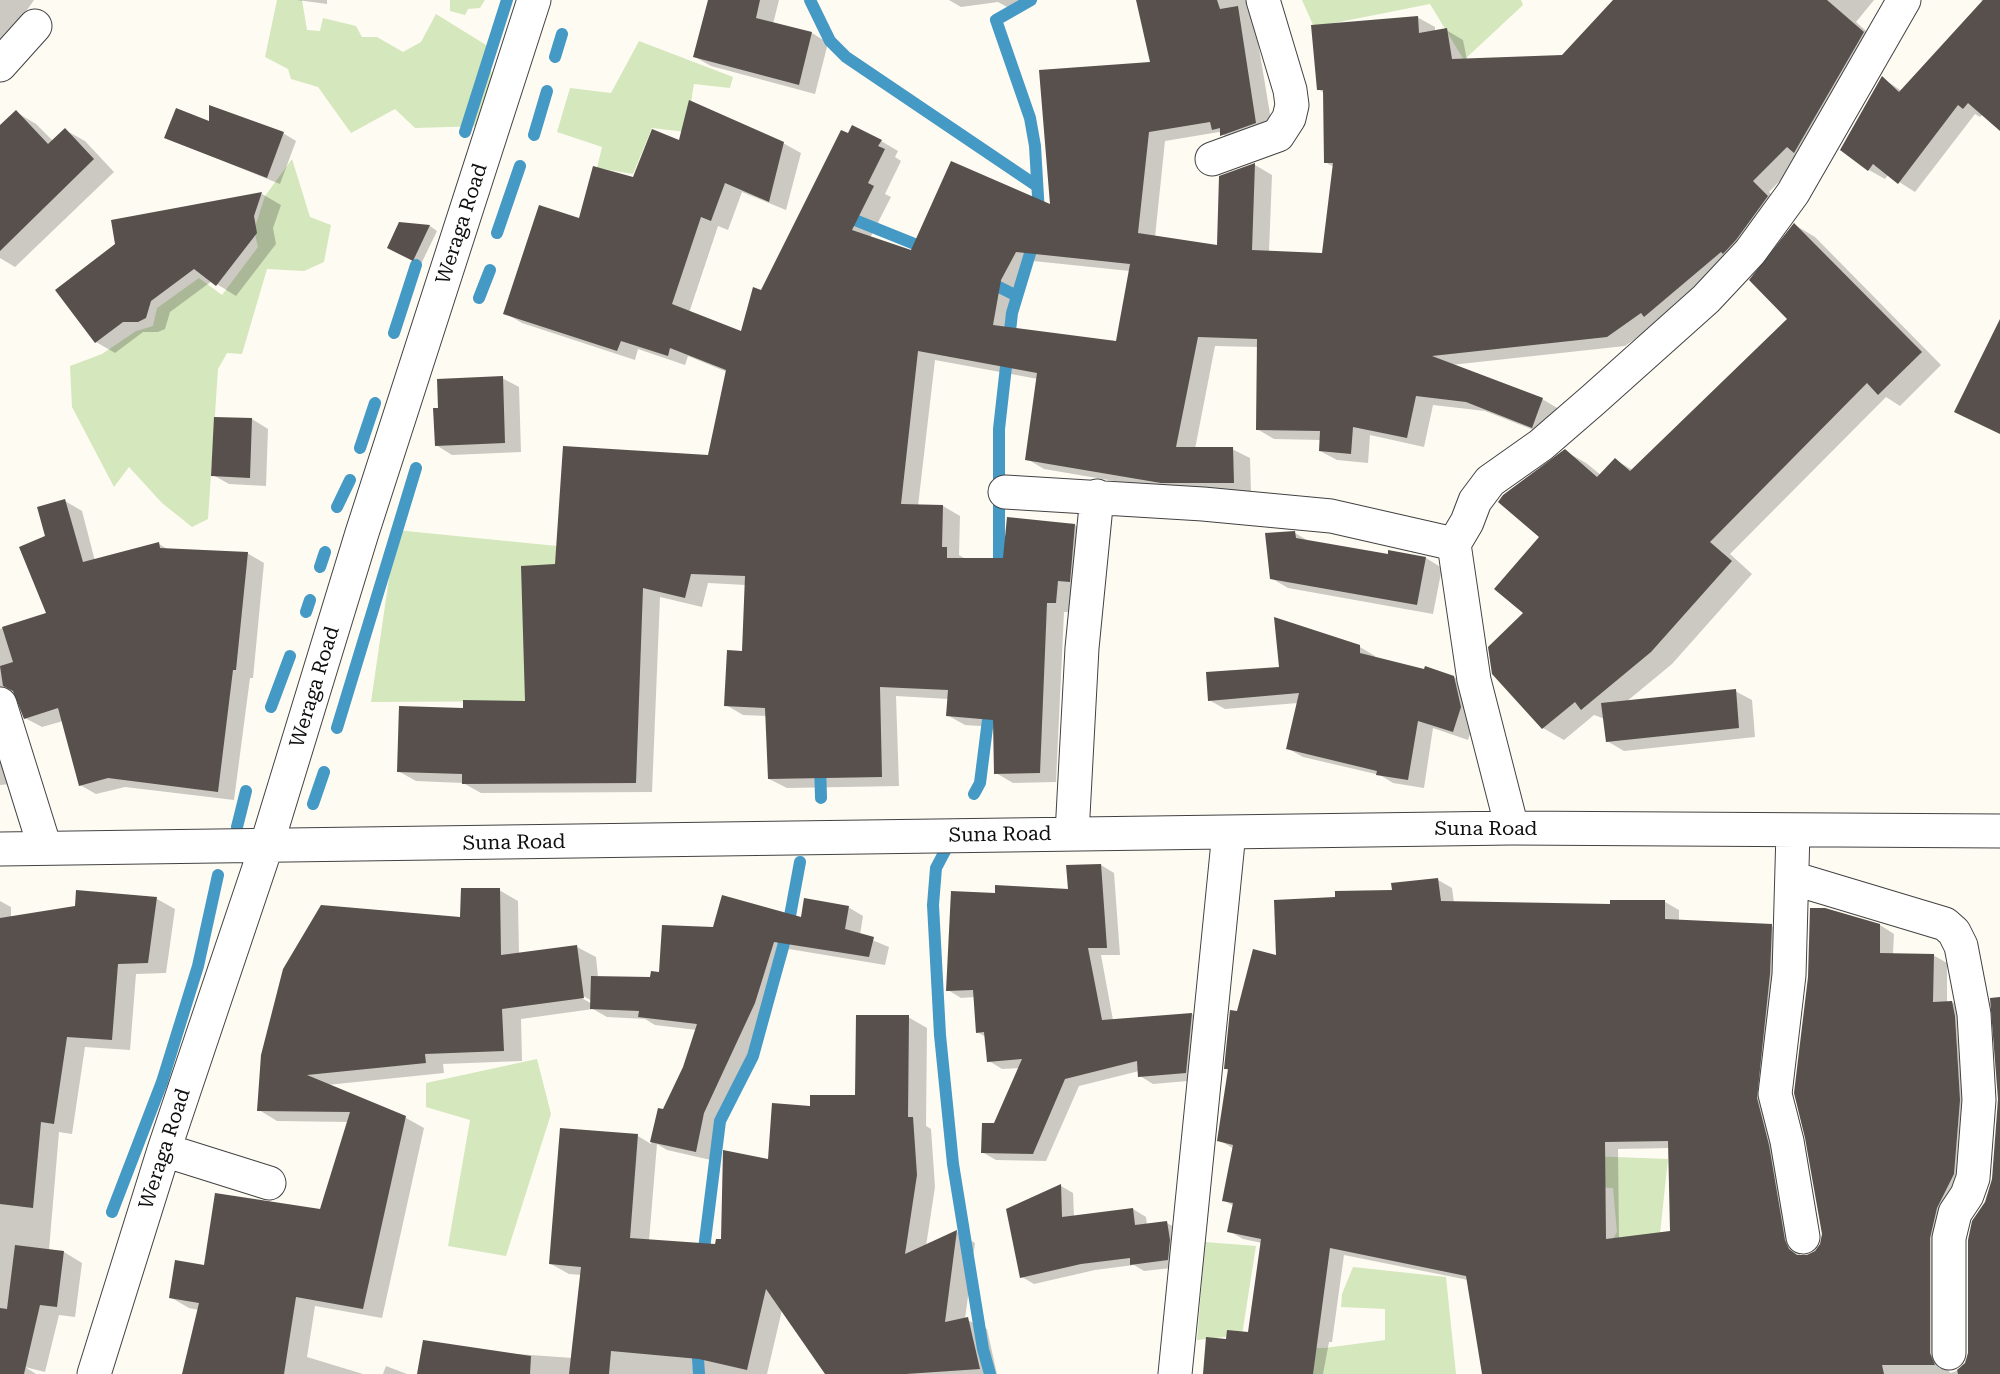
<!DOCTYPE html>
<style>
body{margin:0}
canvas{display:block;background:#fefbf2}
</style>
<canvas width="2000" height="1374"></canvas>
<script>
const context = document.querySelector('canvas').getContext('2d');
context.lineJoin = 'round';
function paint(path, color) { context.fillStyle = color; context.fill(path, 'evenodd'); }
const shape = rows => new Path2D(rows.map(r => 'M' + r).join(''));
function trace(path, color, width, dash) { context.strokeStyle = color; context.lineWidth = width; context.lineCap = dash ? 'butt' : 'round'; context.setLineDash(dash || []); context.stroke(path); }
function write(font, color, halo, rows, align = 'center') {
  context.font = font + ' "Roboto Serif",serif'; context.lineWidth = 6; context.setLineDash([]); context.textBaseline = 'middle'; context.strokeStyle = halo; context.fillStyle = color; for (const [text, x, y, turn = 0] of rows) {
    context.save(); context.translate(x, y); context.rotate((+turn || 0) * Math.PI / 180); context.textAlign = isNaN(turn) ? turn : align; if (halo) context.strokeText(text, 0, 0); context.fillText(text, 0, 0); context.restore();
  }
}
const green = shape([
 [277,0,302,0,307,30,320,31,323,18,356,26,362,37,377,37,403,52,421,42,436,14,486,45,495,90,485,126,415,128,395,109,351,133,318,87,291,79,288,69,265,57],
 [450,0,485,0,480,8,468,9,465,15,450,11],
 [1302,0,1521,0,1523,5,1464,60,1430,4,1314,27],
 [639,41,733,77,730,88,694,84,686,132,652,128,633,174,597,168,602,147,557,132,570,88,611,93],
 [292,159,310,217,331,225,324,262,304,271,267,269,242,354,227,353,218,369,208,519,192,527,162,503,129,467,114,487,72,407,70,366,102,354,136,331,153,326,157,308,199,278,222,295,258,247,254,230,265,196],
 [396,530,567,547,556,701,371,702],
 [537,1059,551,1114,506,1256,448,1246,470,1120,426,1107,426,1083],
 [1589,1156,1668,1159,1659,1243,1578,1239,1613,1239,1617,1232,1613,1188,1586,1187],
 [1205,1242,1256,1246,1242,1335,1197,1340],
 [1353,1267,1446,1277,1456,1374,1286,1374,1286,1347,1325,1348,1385,1340,1385,1309,1341,1307,1342,1294]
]);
const shadow = shape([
 [0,0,34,0,5,42,0,39],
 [297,0,327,0,327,4],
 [709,0,779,0,773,24,812,33,828,43,815,94,711,66,695,57],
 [949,0,1029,0,1007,7,998,2,961,7],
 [1137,0,1251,0,1273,132,1239,145,1219,132,1165,141,1155,237,1218,247,1220,177,1255,165,1272,175,1269,252,1323,254,1334,167,1325,162,1324,93,1318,89,1417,17,1435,27,1435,32,1446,30,1463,40,1467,60,1563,57,1615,0,1874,0,1856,22,1880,43,1803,157,1769,192,1784,207,1657,323,1625,346,1451,365,1542,399,1559,409,1549,436,1485,411,1433,405,1424,447,1370,435,1368,463,1337,460,1320,451,1321,440,1274,439,1257,429,1258,347,1215,346,1195,449,1232,449,1250,458,1251,492,1179,492,1044,469,1027,459,1038,379,935,360,918,506,943,506,960,516,959,555,964,558,1004,559,1009,519,1075,525,1092,535,1073,612,1064,612,1056,782,1013,783,996,773,995,727,965,725,947,715,949,699,896,696,899,786,787,788,769,779,767,716,743,715,726,705,744,652,746,585,708,583,702,607,660,597,652,792,481,793,463,783,416,781,398,771,464,709,527,702,557,566,710,456,727,372,688,356,685,365,638,349,635,360,522,323,505,313,580,220,680,142,783,143,801,153,786,210,742,192,728,230,718,226,689,313,742,333,761,292,849,135,881,141,898,151,895,157,901,161,885,194,891,197,870,238,912,252,1052,206,1152,63],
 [1033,261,1130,271,1117,342,1011,329,1018,290],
 [1981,0,2000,0,2000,129,1983,114,1980,117,1975,114,1915,192,1888,175,1885,179,1869,170,1882,78,1902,91,1983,2],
 [16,112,36,124,53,141,65,130,85,141,114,172,15,267,0,258,0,127],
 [211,123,283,133,296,141,280,184,166,138],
 [262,194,281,205,273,228,276,244,236,296,212,281,170,312,165,329,158,332,143,332,115,353,96,342,117,245,113,221],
 [400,224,430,226,437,231,421,264,396,252],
 [1795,225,1815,237,1941,365,1900,406,1886,397,1730,554,1752,574,1672,664,1626,702,1735,691,1752,700,1755,737,1624,751,1607,741,1605,719,1594,715,1564,740,1543,728,1525,613,1541,536,1565,451,1586,463,1601,475,1615,460,1633,470,1789,319],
 [502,378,519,387,521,452,452,455,436,445,440,410],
 [252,419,268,429,266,486,229,484,213,475],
 [65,501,82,511,95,561,159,544,169,550,247,553,264,563,253,678,250,678,234,800,125,787,96,794,80,785,63,721,42,727,25,718,17,695,11,695,0,706,0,629,48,613,47,537],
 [1295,533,1310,542,1389,556,1390,552,1426,558,1442,568,1433,614,1288,588,1271,578],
 [1360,647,1375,656,1375,659,1454,677,1470,686,1476,716,1468,740,1433,728,1424,788,1393,783,1380,775,1303,757,1287,748,1298,703,1225,709,1209,700,1281,669],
 [0,720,11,784,0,785],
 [1101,865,1114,873,1120,955,1101,955,1113,1020,1192,1014,1205,1022,1199,1080,1153,1084,1140,1076,1139,1071,1079,1086,1046,1161,996,1160,982,1152,1020,1068,1002,1069,989,1061,986,1037,977,1032,975,997,961,998,948,990,996,895,1070,890],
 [1438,880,1452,888,1454,903,1612,906,1665,902,1679,910,1679,921,1771,926,1785,934,1784,982,1798,1250,1801,1256,1816,1252,1822,1245,1880,925,1894,934,1893,954,1933,955,1947,963,1947,1003,1952,1002,1966,1010,1969,1025,1944,1362,1950,1373,1960,1370,1967,1363,1969,1354,1986,1202,1993,1180,1999,1099,2000,998,2000,1374,1514,1374,1468,1280,1344,1255,1332,1342,1329,1342,1323,1374,1205,1374,1227,1341,1250,1334,1262,1243,1243,1239,1229,1231,1234,1206,1223,1200,1234,1149,1219,1140,1230,1071,1226,1069,1238,1013,1277,957,1337,898,1393,891],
 [1670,1148,1672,1232,1619,1239,1618,1149],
 [499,890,518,901,519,954,577,947,596,957,598,977,651,979,714,928,802,919,848,907,863,916,860,935,889,947,885,965,789,949,770,1012,719,1122,711,1160,667,1150,657,1144,649,1241,717,1246,723,1241,770,1161,811,1108,856,1096,908,1017,927,1028,926,1126,931,1129,935,1187,926,1246,957,1232,975,1243,965,1319,987,1329,997,1374,827,1374,782,1310,767,1374,419,1374,502,1353,573,1358,582,1275,569,1274,551,1264,638,1136,651,1144,659,1109,664,1110,684,1067,697,1030,655,1025,645,1019,607,1017,593,1009,521,1019,522,1061,443,1064,444,1073,327,1085,406,1118,424,1128,382,1318,315,1306,307,1357,363,1374,184,1374,199,1310,189,1308,170,1297,205,1266,321,1210,349,1122,277,1121,259,1110,462,919],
 [578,993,592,1001,592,1004,577,995],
 [77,892,157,899,175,909,166,973,136,974,130,1050,85,1047,72,1134,59,1132,49,1250,64,1252,82,1263,75,1317,59,1315,45,1372,25,1367,36,1374,0,1374,0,901,11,907,11,918,76,907],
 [1061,1186,1073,1193,1074,1217,1133,1209,1146,1217,1147,1225,1167,1223,1179,1230,1180,1267,1144,1271,1134,1265,1095,1270,1034,1284,1022,1277],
 [386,1366,407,1374,383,1374]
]);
const stream = shape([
 [810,0,830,41,846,57,1037,186],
 [1031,0,996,20,1030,118,1035,146,1039,214],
 [555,57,562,34],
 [465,132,507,0],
 [534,135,547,91],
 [850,218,927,249],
 [497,233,520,166],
 [987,281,1017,296],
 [479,298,490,270],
 [394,333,416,265],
 [360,448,375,403],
 [337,507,350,480],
 [320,567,325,552],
 [999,573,999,429,1012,313,1035,237],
 [306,612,310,600],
 [271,707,290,656],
 [337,728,416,468],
 [820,763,821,798],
 [974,794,980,783,990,704],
 [313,804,324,772],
 [237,827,246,791],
 [945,851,936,868,933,905,940,1035,953,1164,983,1349,990,1374],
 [112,1212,162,1082,198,966,218,875],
 [703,1257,720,1121,753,1056,787,932,800,862],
 [697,1343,699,1374]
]);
const building = shape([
 [708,0,760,0,756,18,812,32,799,85,693,57],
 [1136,0,1217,0,1220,9,1238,6,1256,123,1220,136,1220,128,1212,130,1210,122,1149,132,1138,233,1217,245,1219,176,1255,163,1252,250,1322,253,1333,163,1324,163,1323,90,1317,90,1311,25,1418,16,1419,33,1447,28,1452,59,1562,55,1613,0,1827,0,1864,32,1794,153,1787,147,1753,181,1768,196,1736,240,1723,254,1721,252,1644,317,1641,313,1607,337,1432,356,1543,398,1532,428,1466,402,1416,396,1407,438,1353,427,1351,454,1319,451,1320,431,1256,430,1257,339,1198,337,1176,447,1233,447,1234,483,1161,483,1025,460,1037,373,918,351,901,504,943,505,942,547,947,547,947,558,1003,558,1007,517,1075,524,1070,582,1058,581,1056,603,1047,603,1040,773,994,774,993,720,946,716,948,690,880,687,882,777,768,779,765,708,724,706,727,650,742,651,745,576,691,574,685,598,643,588,636,783,462,784,462,774,397,772,399,706,463,708,463,700,525,701,521,566,555,564,563,446,708,455,726,370,670,348,668,356,621,341,617,351,503,314,539,205,579,218,593,166,633,177,652,129,679,140,689,100,784,142,769,202,725,183,711,221,701,217,672,304,741,331,753,287,761,290,841,130,848,133,852,125,882,140,878,146,885,149,868,183,874,186,852,230,911,250,951,161,1050,204,1039,70,1150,62],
 [1016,252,1130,264,1116,341,993,325,1001,280],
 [1983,0,2000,0,2000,131,1968,103,1963,109,1958,105,1898,184,1873,164,1868,171,1840,150,1882,76,1899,92],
 [209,105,284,132,267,178,164,138,176,108,209,121],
 [16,110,48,144,65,128,94,159,0,251,0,125],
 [262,192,254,216,257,233,216,286,194,269,151,301,146,318,138,322,123,322,95,343,55,290,115,244,111,220],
 [399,222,430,225,413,261,387,248],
 [1794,223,1922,352,1878,395,1867,383,1710,542,1732,561,1651,652,1581,710,1575,702,1542,729,1492,674,1488,647,1523,613,1494,589,1539,537,1498,502,1503,495,1565,449,1597,477,1615,458,1630,471,1787,319,1749,280],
 [2000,319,2000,434,1954,412],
 [503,376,505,443,435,446,433,408,438,408,437,379],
 [214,417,252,418,250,478,211,476],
 [65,499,83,562,159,542,160,548,248,552,236,670,233,670,218,792,108,778,79,786,58,708,24,719,13,691,3,686,0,666,13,662,2,627,46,613,19,547,45,536,37,507],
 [1295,531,1296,538,1388,554,1388,550,1426,557,1417,605,1270,579,1265,533],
 [1274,617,1360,645,1360,653,1424,669,1425,666,1454,676,1461,707,1453,732,1418,721,1408,780,1376,775,1377,771,1286,749,1299,693,1208,701,1206,672,1279,667],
 [1736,689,1739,728,1606,742,1601,703],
 [1101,864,1107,948,1088,948,1102,1020,1192,1013,1186,1073,1138,1077,1137,1061,1065,1079,1033,1154,981,1153,982,1123,994,1123,1022,1059,987,1062,984,1032,976,1033,973,990,946,991,951,891,995,893,995,885,1068,889,1066,865],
 [1438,878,1441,901,1610,904,1610,900,1665,900,1665,919,1772,924,1770,974,1757,1098,1769,1145,1785,1240,1789,1249,1797,1255,1807,1255,1815,1251,1820,1244,1822,1234,1805,1138,1794,1093,1808,977,1810,908,1825,908,1880,924,1880,953,1934,954,1933,1002,1952,1001,1955,1016,1960,1100,1954,1174,1937,1208,1930,1238,1930,1353,1935,1365,1882,1365,1884,1374,1482,1374,1466,1276,1330,1248,1313,1374,1203,1374,1206,1337,1226,1339,1227,1330,1248,1332,1261,1239,1227,1232,1233,1203,1222,1201,1233,1145,1217,1141,1228,1069,1224,1069,1230,1010,1237,1011,1253,949,1276,955,1274,900,1335,897,1335,891,1392,890,1391,883],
 [1668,1141,1670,1231,1606,1239,1605,1142],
 [461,888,500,888,501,955,577,945,584,998,502,1009,504,1051,425,1054,426,1063,307,1075,406,1116,363,1309,296,1297,284,1374,182,1374,199,1303,169,1298,175,1260,204,1265,215,1193,320,1209,350,1112,257,1111,261,1055,283,969,321,905,460,917],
 [76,890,157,897,148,963,118,964,112,1040,67,1037,54,1124,41,1122,33,1208,0,1204,0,918,75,906],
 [722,895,801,917,804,898,849,906,845,929,874,937,869,957,774,942,755,1003,704,1113,696,1152,650,1142,658,1108,663,1109,683,1067,697,1024,638,1017,639,1011,590,1009,591,976,650,977,651,971,659,972,662,925,713,927],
 [2000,997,2000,1374,1958,1374,1957,1370,1965,1363,1968,1353,1968,1240,1972,1221,1985,1202,1992,1179,1998,1099,1990,998],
 [856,1015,909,1015,908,1117,913,1117,917,1175,905,1254,957,1230,945,1322,968,1317,980,1369,906,1374,825,1374,766,1289,747,1370,699,1359,611,1351,609,1374,569,1374,581,1267,549,1264,560,1128,638,1134,630,1238,715,1244,716,1239,721,1239,723,1150,768,1159,772,1103,810,1106,810,1095,855,1095],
 [1061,1184,1062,1217,1133,1208,1135,1225,1167,1221,1170,1240,1168,1260,1130,1265,1130,1258,1081,1264,1020,1278,1006,1209],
 [15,1245,64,1251,57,1307,40,1305,24,1374,0,1374,0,1308,7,1309],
 [423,1340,531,1356,530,1374,417,1374]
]);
const minor = shape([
 [0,65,35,26],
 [1212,159,1278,135,1289,118,1292,105,1290,90,1263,0],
 [1005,492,1203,504,1331,516,1454,544],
 [0,704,45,848],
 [1512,828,1474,680,1454,544,1467,522,1475,501,1490,481,1541,445,1593,400,1706,299,1750,252,1793,193,1904,0],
 [1793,831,1789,975,1775,1094,1787,1141,1803,1237],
 [1072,834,1082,648,1097,496],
 [0,849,1512,828,2000,831],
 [1792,878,1945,924,1954,932,1961,946,1974,1014,1979,1100,1973,1178,1967,1195,1955,1213,1949,1238,1949,1353],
 [164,1150,269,1183],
 [94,1374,164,1150,266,847,362,533,534,0],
 [1175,1374,1229,832]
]);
const streetNames = [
 ["Weraga Road",462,224,-72],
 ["Weraga Road",315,687,-73],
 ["Suna Road",1486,829],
 ["Suna Road",1000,835,-1],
 ["Suna Road",514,843,-1],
 ["Weraga Road",165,1149,-72]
];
paint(green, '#d5e7bd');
paint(shadow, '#0003');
trace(stream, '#4599c5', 12);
paint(building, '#57504c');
trace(minor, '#424242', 35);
trace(minor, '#fff', 33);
write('20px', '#0f0f0f', '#fff', streetNames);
</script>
